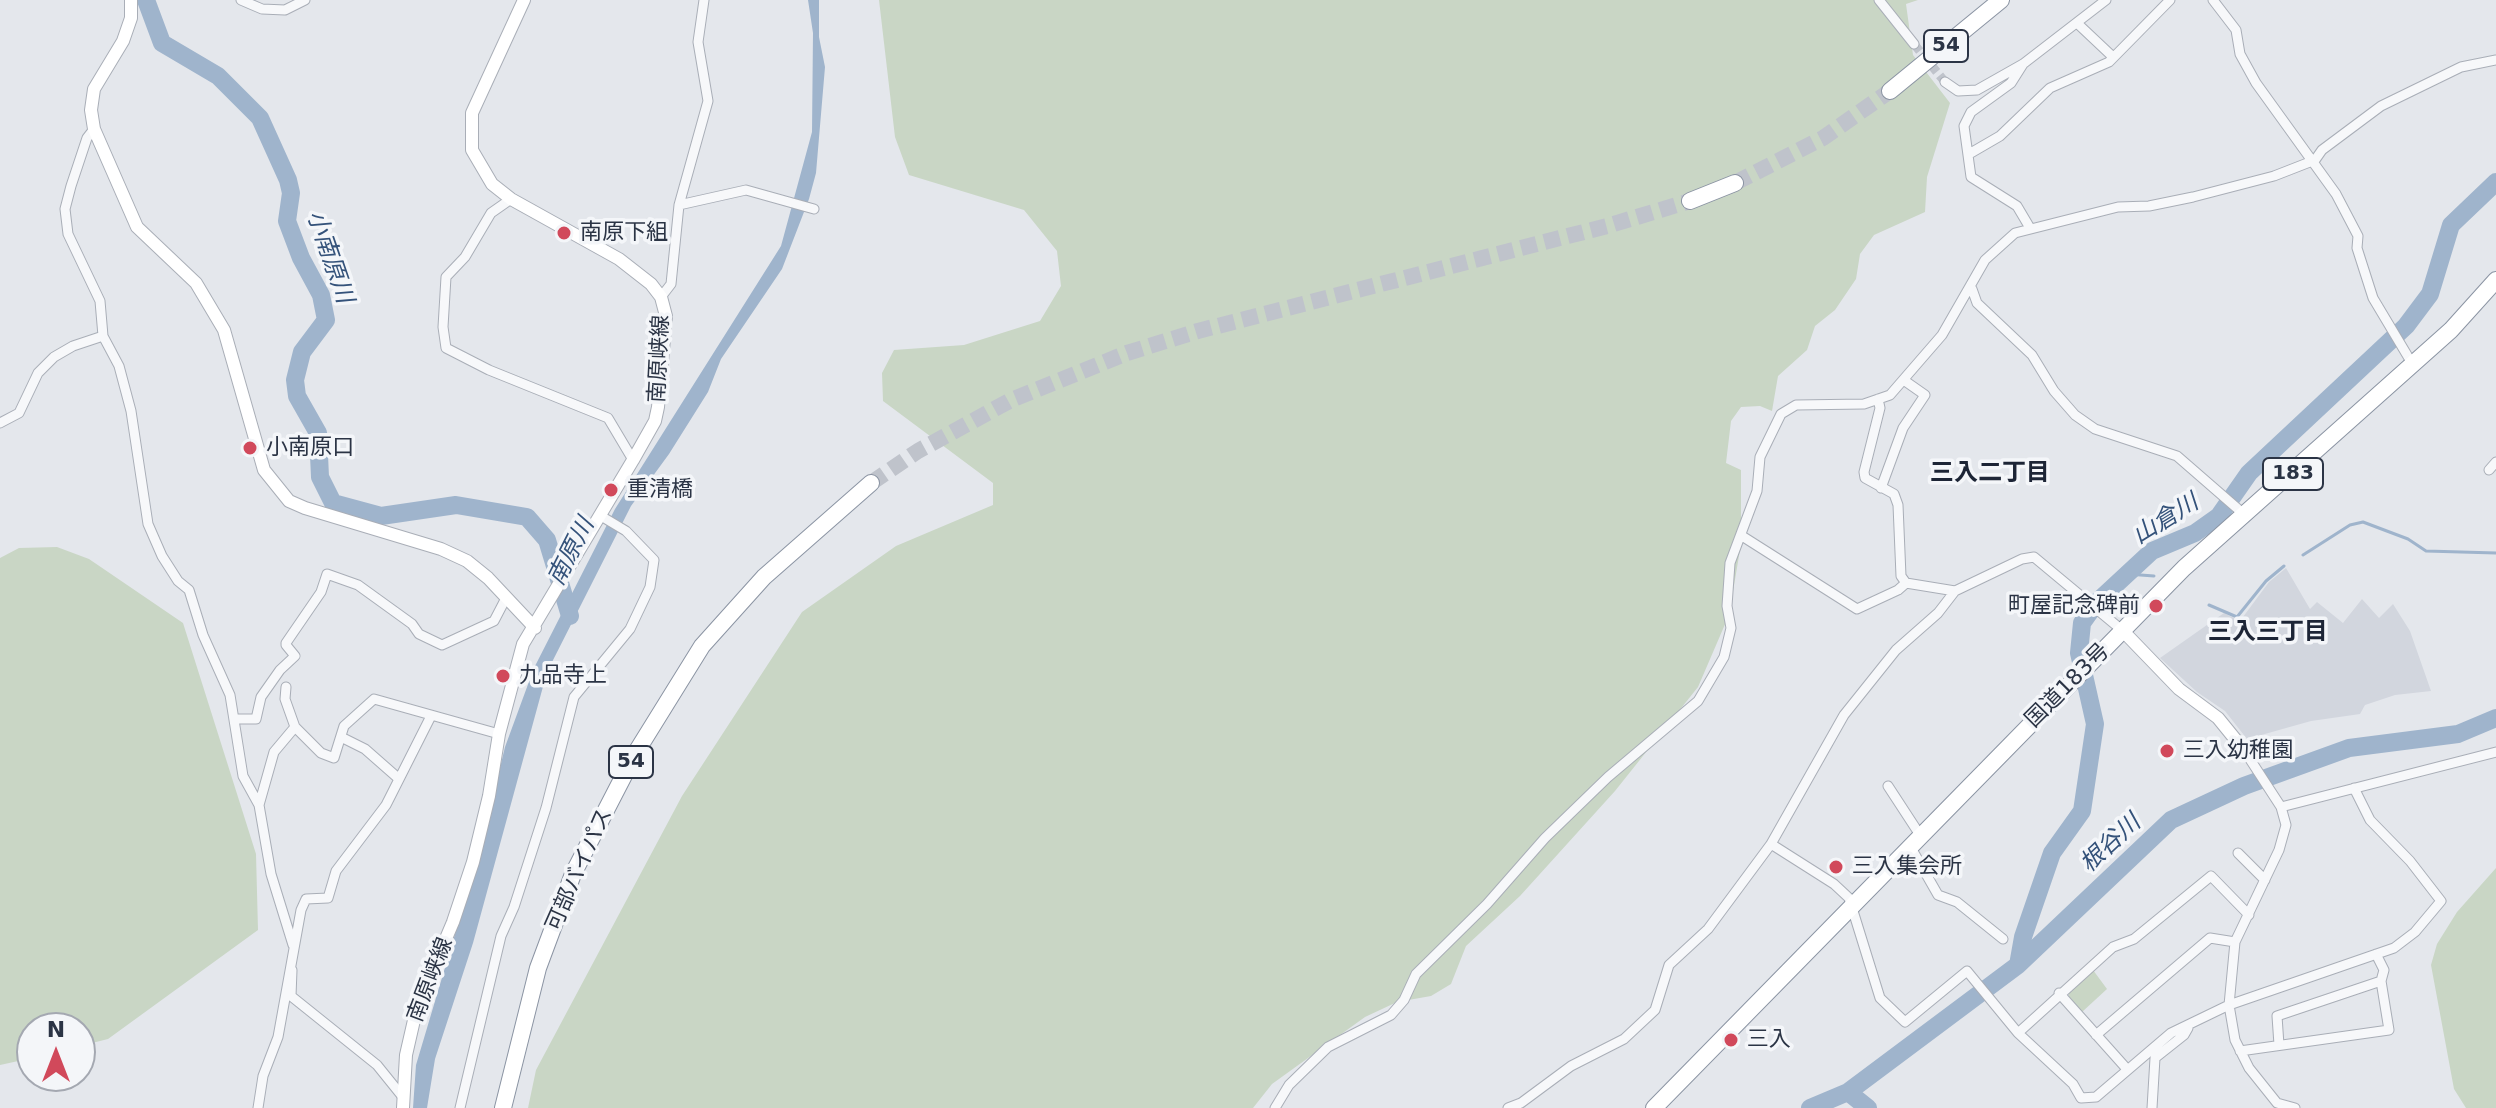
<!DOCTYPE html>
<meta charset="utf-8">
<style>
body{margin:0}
#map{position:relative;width:2496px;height:1108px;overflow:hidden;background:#e4e7ec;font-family:"DejaVu Sans",sans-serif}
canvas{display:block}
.north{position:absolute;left:16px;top:1012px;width:80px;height:80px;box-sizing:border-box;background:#f4f6f9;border:2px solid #a4a8b1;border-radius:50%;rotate:0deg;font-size:22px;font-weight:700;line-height:32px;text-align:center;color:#2b3445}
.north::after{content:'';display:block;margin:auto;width:28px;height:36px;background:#d1495b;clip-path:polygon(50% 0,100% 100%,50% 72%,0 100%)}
</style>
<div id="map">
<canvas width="2496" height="1108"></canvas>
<div class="north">N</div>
</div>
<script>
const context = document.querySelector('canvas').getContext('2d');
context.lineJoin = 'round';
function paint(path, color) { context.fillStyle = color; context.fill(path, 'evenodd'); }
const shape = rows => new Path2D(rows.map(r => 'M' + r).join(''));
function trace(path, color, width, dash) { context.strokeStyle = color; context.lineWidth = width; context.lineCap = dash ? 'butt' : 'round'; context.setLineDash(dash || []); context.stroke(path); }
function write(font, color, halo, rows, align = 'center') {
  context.font = font + ' "DejaVu Sans","Noto Sans JP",sans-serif'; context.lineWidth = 7; context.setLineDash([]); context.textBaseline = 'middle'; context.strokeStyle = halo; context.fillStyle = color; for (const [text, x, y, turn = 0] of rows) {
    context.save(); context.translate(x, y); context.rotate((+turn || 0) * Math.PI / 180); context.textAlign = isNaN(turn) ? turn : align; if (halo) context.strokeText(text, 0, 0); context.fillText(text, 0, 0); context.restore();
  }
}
const built = shape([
 [2286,568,2310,609,2317,602,2343,623,2362,599,2379,618,2393,604,2410,631,2431,691,2395,695,2365,705,2360,714,2311,721,2247,739,2225,711,2197,692,2160,658,2224,613,2240,621,2269,582]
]);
const green = shape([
 [879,0,1918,0,1906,4,1913,55,1950,103,1927,177,1925,212,1874,235,1860,254,1856,279,1835,310,1815,326,1807,350,1778,376,1772,411,1760,406,1741,407,1731,421,1726,463,1741,470,1741,544,1729,615,1698,687,1615,791,1520,896,1466,946,1451,984,1431,996,1397,1002,1365,1017,1272,1084,1253,1108,528,1108,536,1070,682,796,802,612,896,546,993,505,993,483,883,401,882,373,894,350,964,345,1040,321,1061,286,1057,251,1024,210,909,175,895,137],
 [57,547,89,559,183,623,256,854,258,930,108,1039,80,1046,80,1028,32,1028,32,1058,0,1065,0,558,19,548],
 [2496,868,2496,1108,2466,1108,2454,1089,2431,965,2437,944,2457,912],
 [2093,970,2107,989,2082,1012,2069,998,2069,991]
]);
const water = shape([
 [808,0,819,0,819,37,825,67,816,173,809,199,782,269,721,359,708,392,669,454,631,506,547,672,473,943,435,1059,427,1108,413,1108,416,1065,480,850,505,747,534,668,615,509,781,246,812,132,813,33]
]);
const stream = shape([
 [2303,555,2350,525,2363,522,2408,539,2426,551,2496,553],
 [2127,574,2154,576],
 [2209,605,2237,617,2266,581,2284,566]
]);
const river = shape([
 [146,0,162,43,218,76,260,118,288,180,291,193,287,221,301,258,321,295,326,320,302,352,295,380,297,396,318,433,320,477,333,503,381,516,456,505,527,517,547,540,570,616],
 [2018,965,2023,937,2052,853,2082,811,2095,724,2079,653,2082,623,2097,602,2152,551,2195,533,2219,516,2249,473,2406,326,2430,294,2451,225,2496,182],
 [1848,1092,1868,1108],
 [1810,1108,1848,1092,2018,965,2171,820,2244,786,2349,748,2458,734,2496,718]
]);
const streetTunnel = shape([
 [1914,44,1945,82]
]);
const highwayTunnel = shape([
 [1735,183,1823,138,1890,91],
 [871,483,918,451,1011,400,1127,353,1198,331,1607,226,1690,201]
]);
const street = shape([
 [241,0,262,9,285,10,305,0],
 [1879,0,1914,44],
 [2213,0,2236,30,2240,54,2256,83,2336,194,2358,236,2357,248,2373,298,2413,365],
 [2078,24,2113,57],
 [2023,64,2011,83,1971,112,1964,126,1971,177,2017,206,2030,228],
 [1945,82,1958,91,1977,90,2023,64,2106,0],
 [94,129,87,138,71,186,65,209,68,234,100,301,103,336,119,366,131,411,148,524,162,556,178,581,189,590,203,635,230,695,243,776,259,805,271,874,293,945],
 [1969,154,2000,136,2050,88,2109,62,2170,0],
 [511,199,491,213,465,257,446,277,443,327,446,348,489,370,608,418,633,460],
 [679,205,746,190,814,209],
 [1972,289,1977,303,2032,355,2054,391,2075,415,2095,429,2177,456,2246,516],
 [661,297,671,284,679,205,708,101,698,42,704,0],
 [1878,399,1880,408,1864,472,1865,478,1894,494,1898,505,1901,576,1906,583],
 [0,423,19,413,38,373,54,357,73,346,103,336],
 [2489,470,2496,462],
 [1881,488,1903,428,1925,395,1905,381],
 [1742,536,1857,609,1898,590,1906,583],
 [1906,583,1955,591],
 [286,643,321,592,327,574,358,585,412,624,419,634,442,645,494,621,506,598],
 [286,687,285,699,295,727,321,753,334,758,344,726,374,699,499,734],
 [235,719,256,719,261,697,280,670,295,656,286,645],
 [341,737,365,749,398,778],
 [2244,750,2281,807,2286,825,2279,850,2235,942,2229,1005,2235,1040,2249,1068,2277,1103,2295,1108],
 [1888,786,1920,835],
 [259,805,274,752,295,727],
 [2281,807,2496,752],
 [1771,844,1834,884,1849,898,1880,998,1905,1022,1967,971,2018,1033,2073,1084,2081,1098,2096,1097,2171,1033,2229,1005,2394,948,2415,932,2441,901,2410,861,2370,820,2354,788],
 [1910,846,1938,895,1957,902,2003,939],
 [2238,853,2265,880],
 [292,970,291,996,377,1065,402,1096],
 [2059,993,2126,1068],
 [2018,1033,2113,947,2134,939,2211,876,2249,915],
 [2096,1035,2210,938,2235,942],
 [2279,1045,2277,1016,2381,981],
 [2240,1051,2389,1030,2381,981,2384,970,2376,954],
 [258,1108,263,1076,278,1037,301,910,306,899,328,898,336,871,386,805,431,716],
 [460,1108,501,936,514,907,546,808,574,697,630,629,650,587,654,560,626,531,601,516],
 [1275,1108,1289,1085,1328,1047,1391,1015,1404,1000,1416,974,1487,904,1545,838,1608,777,1698,701,1724,657,1731,628,1727,606,1730,563,1757,491,1760,457,1781,414,1796,405,1864,404,1890,395,1942,335,1985,260,2015,233,2118,207,2149,206,2193,197,2274,176,2315,160,2322,150,2381,106,2461,67,2496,60],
 [1508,1108,1521,1103,1571,1066,1624,1039,1655,1010,1669,965,1708,929,1771,844,1844,715,1896,650,1938,613,1955,591,2022,559,2034,557,2123,631],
 [2152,1108,2155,1058,2184,1035,2188,1028]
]);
const secondary = shape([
 [131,0,131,18,123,41,94,89,91,110,94,129,137,227,196,283,224,330,264,470,289,501,305,508,441,549,467,561,488,578,535,628],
 [2123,631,2179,689,2218,718,2244,750],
 [403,1108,406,1055,417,1007,453,922,473,862,489,796,499,734,523,644,633,460,655,421,658,407,666,316,661,297,651,284,619,259,511,199,492,184,472,150,472,113,524,0]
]);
const highway = shape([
 [1890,91,2001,0],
 [1690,201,1735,183],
 [503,1108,538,968,573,874,635,754,702,646,764,577,871,483],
 [1654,1108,2184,568,2451,330,2496,280]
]);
const markers = [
 [564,233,8,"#d1495b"],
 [250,448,8,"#d1495b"],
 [611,490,8,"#d1495b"],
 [2156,606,8,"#d1495b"],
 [503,676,8,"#d1495b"],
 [2167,751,8,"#d1495b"],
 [1836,867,8,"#d1495b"],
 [1731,1040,8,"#d1495b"]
];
const shields = [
 [1946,46,44],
 [2293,474,60],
 [631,762,44]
];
const shieldNames = [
 ["54",1946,46],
 ["183",2293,474],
 ["54",631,762]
];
const poiNames = [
 ["南原下組",580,233],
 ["小南原口",266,448],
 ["重清橋",627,490],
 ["町屋記念碑前",2140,606,"right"],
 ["九品寺上",519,676],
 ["三入幼稚園",2183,751],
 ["三入集会所",1852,867],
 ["三入",1747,1040]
];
const streetNames = [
 ["南原峡線",660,359,-87],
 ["国道183号",2068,686,-45],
 ["可部バイパス",580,870,-66],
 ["南原峡線",431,980,-69]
];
const waterNames = [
 ["小南原川",329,257,71],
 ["山倉川",2166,520,-32],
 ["南原川",572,552,-63],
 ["根谷川",2111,844,-43]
];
const neighbourhoodNames = [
 ["三入二丁目",1990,474],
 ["三入三丁目",2268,633]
];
paint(built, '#d2d6de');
paint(green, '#c9d6c5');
paint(water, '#9fb4cc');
trace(stream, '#9fb4cc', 3);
trace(river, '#9fb4cc', 18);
trace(streetTunnel, '#bfc3cb', 9, [9, 4.5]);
trace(highwayTunnel, '#bfc3cb', 16, [16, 8]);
trace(street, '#a9aeb7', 11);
trace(secondary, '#a9aeb7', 14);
trace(highway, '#8b94a3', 18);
trace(street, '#f7f8fa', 9);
trace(secondary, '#fff', 12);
trace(highway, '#fff', 16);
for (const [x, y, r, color] of markers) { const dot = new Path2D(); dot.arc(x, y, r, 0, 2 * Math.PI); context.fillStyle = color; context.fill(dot); trace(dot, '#f4f6f9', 3); }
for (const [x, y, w] of shields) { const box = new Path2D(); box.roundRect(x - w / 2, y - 16, w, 32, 6); context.fillStyle = '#f4f6f9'; context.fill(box); trace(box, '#2b3445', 2); }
write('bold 20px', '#2b3445', null, shieldNames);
write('22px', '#2b3445', '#f4f6f9', poiNames, 'left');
write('22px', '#2b3445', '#f4f6f9', streetNames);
write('italic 24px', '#34527a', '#f4f6f9', waterNames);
write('bold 24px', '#1d2536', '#f4f6f9', neighbourhoodNames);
</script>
